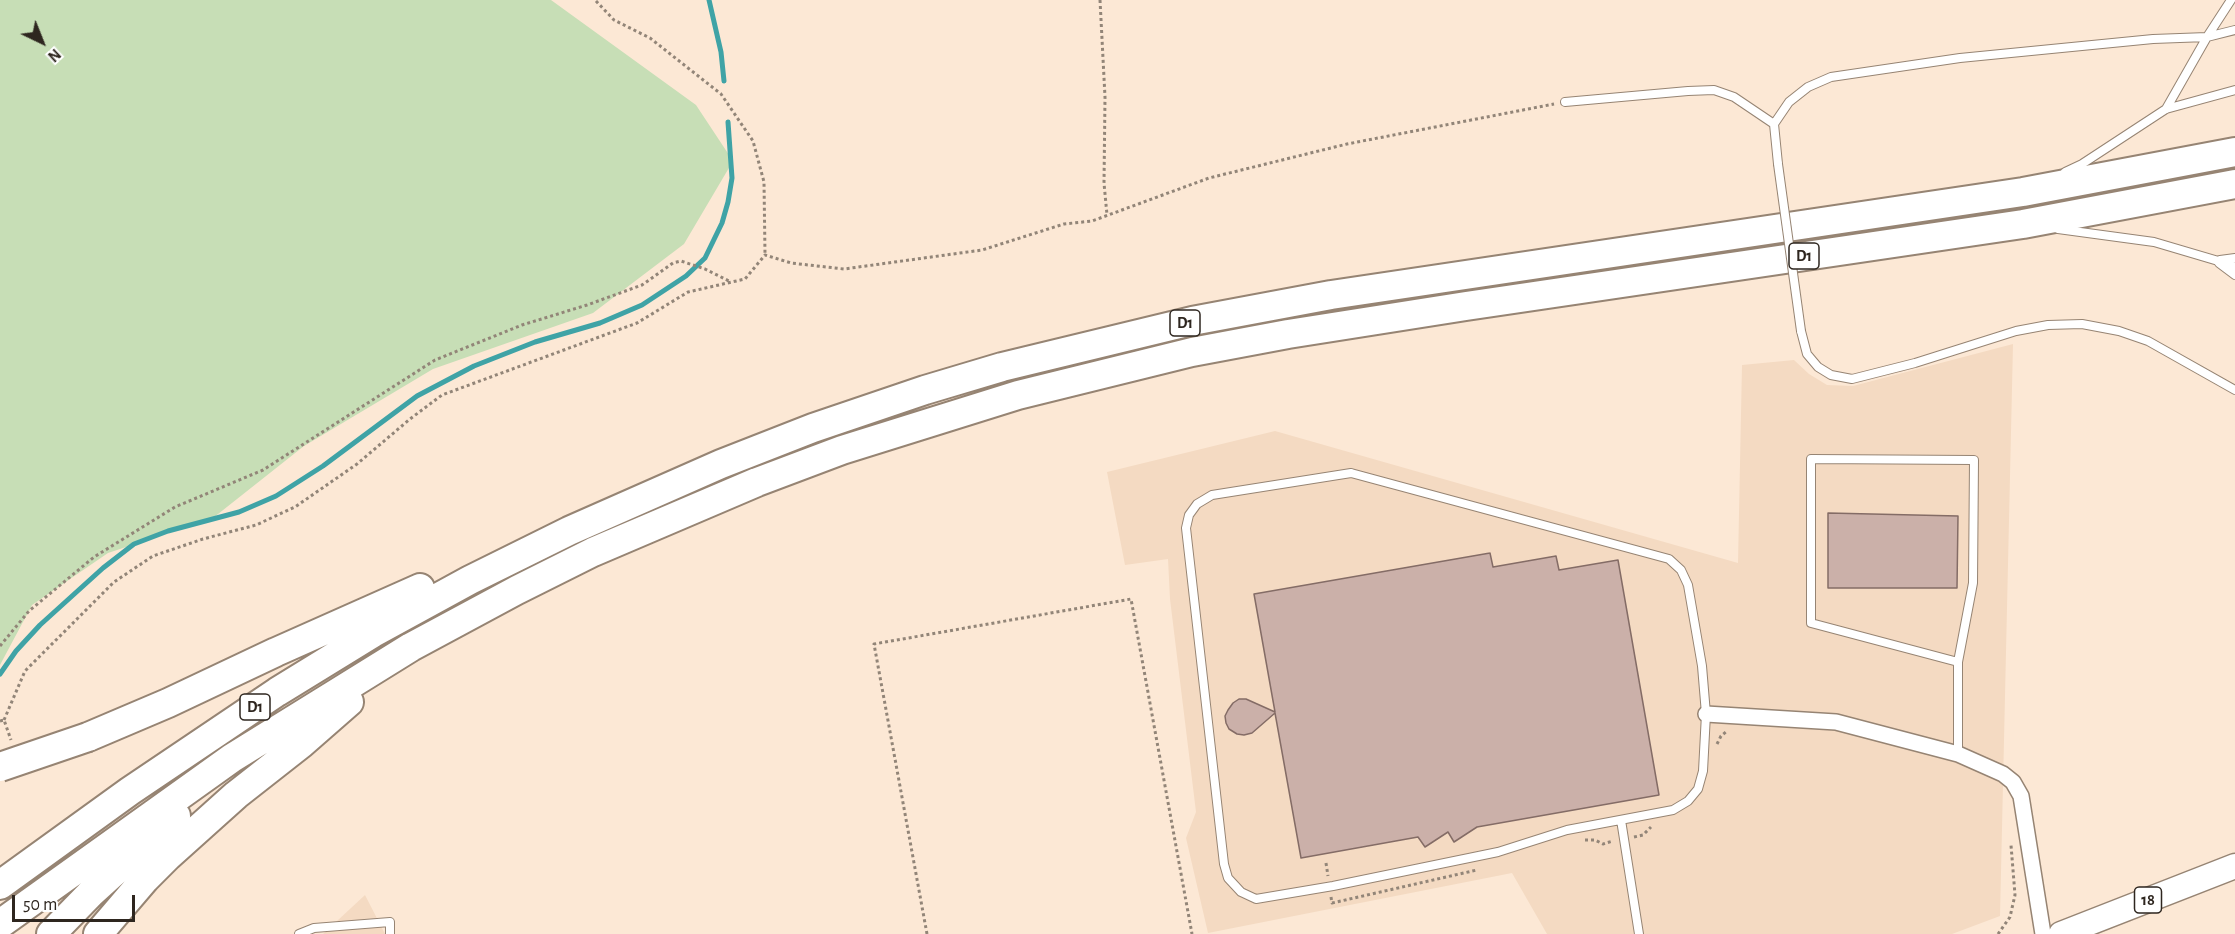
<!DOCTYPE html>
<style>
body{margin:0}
#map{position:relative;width:2235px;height:934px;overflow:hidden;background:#fce8d5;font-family:"Alegreya Sans",sans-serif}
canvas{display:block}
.north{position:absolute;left:12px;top:12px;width:60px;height:60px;-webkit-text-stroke:4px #fff;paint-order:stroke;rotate:137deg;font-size:16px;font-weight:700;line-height:24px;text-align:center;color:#2e261f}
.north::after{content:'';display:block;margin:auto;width:21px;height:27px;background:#2e261f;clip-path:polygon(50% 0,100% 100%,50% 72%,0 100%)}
.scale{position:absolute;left:12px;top:895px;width:123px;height:27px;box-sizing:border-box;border:3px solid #2e261f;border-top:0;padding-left:8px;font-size:18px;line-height:21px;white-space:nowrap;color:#2e261f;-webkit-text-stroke:4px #fff;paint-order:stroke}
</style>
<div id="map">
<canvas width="2235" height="934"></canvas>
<div class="north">N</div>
<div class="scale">50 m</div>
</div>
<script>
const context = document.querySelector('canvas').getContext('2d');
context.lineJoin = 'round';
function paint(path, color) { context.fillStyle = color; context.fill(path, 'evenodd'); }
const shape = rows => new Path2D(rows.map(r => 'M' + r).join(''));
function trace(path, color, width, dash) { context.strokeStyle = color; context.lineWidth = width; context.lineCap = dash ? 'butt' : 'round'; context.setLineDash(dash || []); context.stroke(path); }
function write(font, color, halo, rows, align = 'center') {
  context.font = font + ' "Alegreya Sans",sans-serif'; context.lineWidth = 4.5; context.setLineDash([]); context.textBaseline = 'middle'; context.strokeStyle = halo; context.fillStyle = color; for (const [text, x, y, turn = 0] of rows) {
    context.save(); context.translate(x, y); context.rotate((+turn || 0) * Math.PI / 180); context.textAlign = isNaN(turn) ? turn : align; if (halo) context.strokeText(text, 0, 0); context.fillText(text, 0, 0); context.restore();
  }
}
const built = shape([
 [2013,344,2000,916,1952,934,1547,934,1512,873,1208,933,1186,838,1196,812,1170,599,1168,559,1125,565,1107,472,1275,431,1738,563,1742,365,1794,360,1809,374,1827,385,1853,386],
 [365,895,385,934,323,934]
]);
const green = shape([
 [0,0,551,0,696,105,733,161,684,244,593,313,433,369,304,446,213,518,108,553,32,605,0,665]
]);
const stream = shape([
 [709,0,721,52,724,81],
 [0,674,16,651,40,625,103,568,134,544,168,531,239,512,276,496,323,466,417,396,474,366,535,342,600,323,642,305,686,276,705,258,722,223,728,202,732,178,728,122]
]);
const building = shape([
 [1828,513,1958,516,1957,588,1828,588,1828,513],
 [1490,553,1493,567,1556,556,1559,570,1618,560,1659,795,1477,827,1454,842,1448,832,1425,847,1418,837,1301,858,1275,713,1252,733,1244,735,1237,734,1229,729,1226,723,1225,716,1228,710,1233,703,1239,699,1246,699,1275,712,1254,594,1490,553]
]);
const path = shape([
 [1100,0,1105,97,1104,183,1107,215],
 [596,1,614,20,650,38,721,94,753,141,764,182,765,254],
 [0,646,29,611,94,557,175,507,263,470,435,360,522,325,587,305,642,285,673,263,681,261,705,269,729,281],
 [4,720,25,671,114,582,153,556,203,539,256,525,295,507,357,464,410,419,442,395,637,323,688,292,745,279,765,255,791,263,844,269,982,250,1064,224,1092,221,1209,178,1347,144,1554,104],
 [0,721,4,720,11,740],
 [1717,744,1721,736,1727,731],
 [1634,837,1643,835,1651,827],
 [1585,840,1595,840,1603,844,1613,841],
 [1326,863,1328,876],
 [1331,897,1332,903,1477,870],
 [927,934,874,644,1131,599,1192,934],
 [1998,934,2010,917,2015,895,2011,845]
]);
const service = shape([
 [1565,102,1688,91,1714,90,1734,97,1774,124],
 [2166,109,2207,37,2231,0],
 [1778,164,1774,124,1789,102,1808,87,1831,77,1960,58,2153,39,2207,37,2235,30],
 [2065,172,2082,164,2166,109,2235,90],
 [2058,229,2154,242,2235,266],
 [2220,260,2235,258],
 [2219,263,2235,275],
 [1801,331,1807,354,1818,367,1831,375,1852,379,1915,363,2016,331,2048,325,2082,324,2119,331,2148,341,2235,390],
 [1351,473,1669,559,1681,570,1688,585,1702,666,1706,714,1703,771,1698,789,1688,801,1673,810,1567,830,1498,852,1333,886,1256,899,1241,892,1228,878,1224,864,1191,572,1186,528,1189,515,1197,504,1212,495,1351,473],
 [1958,662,1811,623,1811,459,1974,460,1973,583,1958,662,1958,754],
 [1621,820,1639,934],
 [299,934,314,928,390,922,390,934]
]);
const minor = shape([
 [1706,714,1836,722,1958,754,2003,774,2013,782,2021,796,2043,934]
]);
const primary = shape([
 [2061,934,2235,866]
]);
const motorway = shape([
 [88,737,168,703,276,652,420,588],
 [0,885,130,791,277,692,373,633,470,580,569,531,721,464,813,428,925,390,1002,367,1192,321,1331,295,2023,192,2235,152],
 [0,924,232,758,411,647,517,590,593,552,757,482,842,450,1018,395,1192,352,1288,334,1466,306,2023,224,2235,184],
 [51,934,90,894,176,816],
 [98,934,145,879,168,856,236,795,301,744,349,702]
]);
const serviceBridge = shape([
 [1778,164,1801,331]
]);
const motorwayBridge = shape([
 [0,767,88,737]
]);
const shields = [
 [1804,256,30],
 [1185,323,30],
 [255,707,30],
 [2148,900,27]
];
const shieldNames = [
 ["D1",1804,256],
 ["D1",1185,323],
 ["D1",255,707],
 ["18",2148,900]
];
paint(built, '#f4dac2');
paint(green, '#c7deb6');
trace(stream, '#3fa3a6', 5);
paint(building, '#cbb0a9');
trace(building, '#846c66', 1.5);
trace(service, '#968473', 10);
trace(minor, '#968473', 18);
trace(primary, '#968473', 27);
trace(motorway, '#968473', 32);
trace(path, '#928578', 3, [3, 3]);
trace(service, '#fff', 8);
trace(minor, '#fff', 15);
trace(primary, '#fff', 24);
trace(motorway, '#fff', 28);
trace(serviceBridge, '#968473', 10, []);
trace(motorwayBridge, '#968473', 32, []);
trace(serviceBridge, '#fff', 8);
trace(motorwayBridge, '#fff', 28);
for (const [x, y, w] of shields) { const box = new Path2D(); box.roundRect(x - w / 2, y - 13, w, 26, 4.5); context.fillStyle = '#fff'; context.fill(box); trace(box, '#2e261f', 1.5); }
write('bold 16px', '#2e261f', null, shieldNames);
</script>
